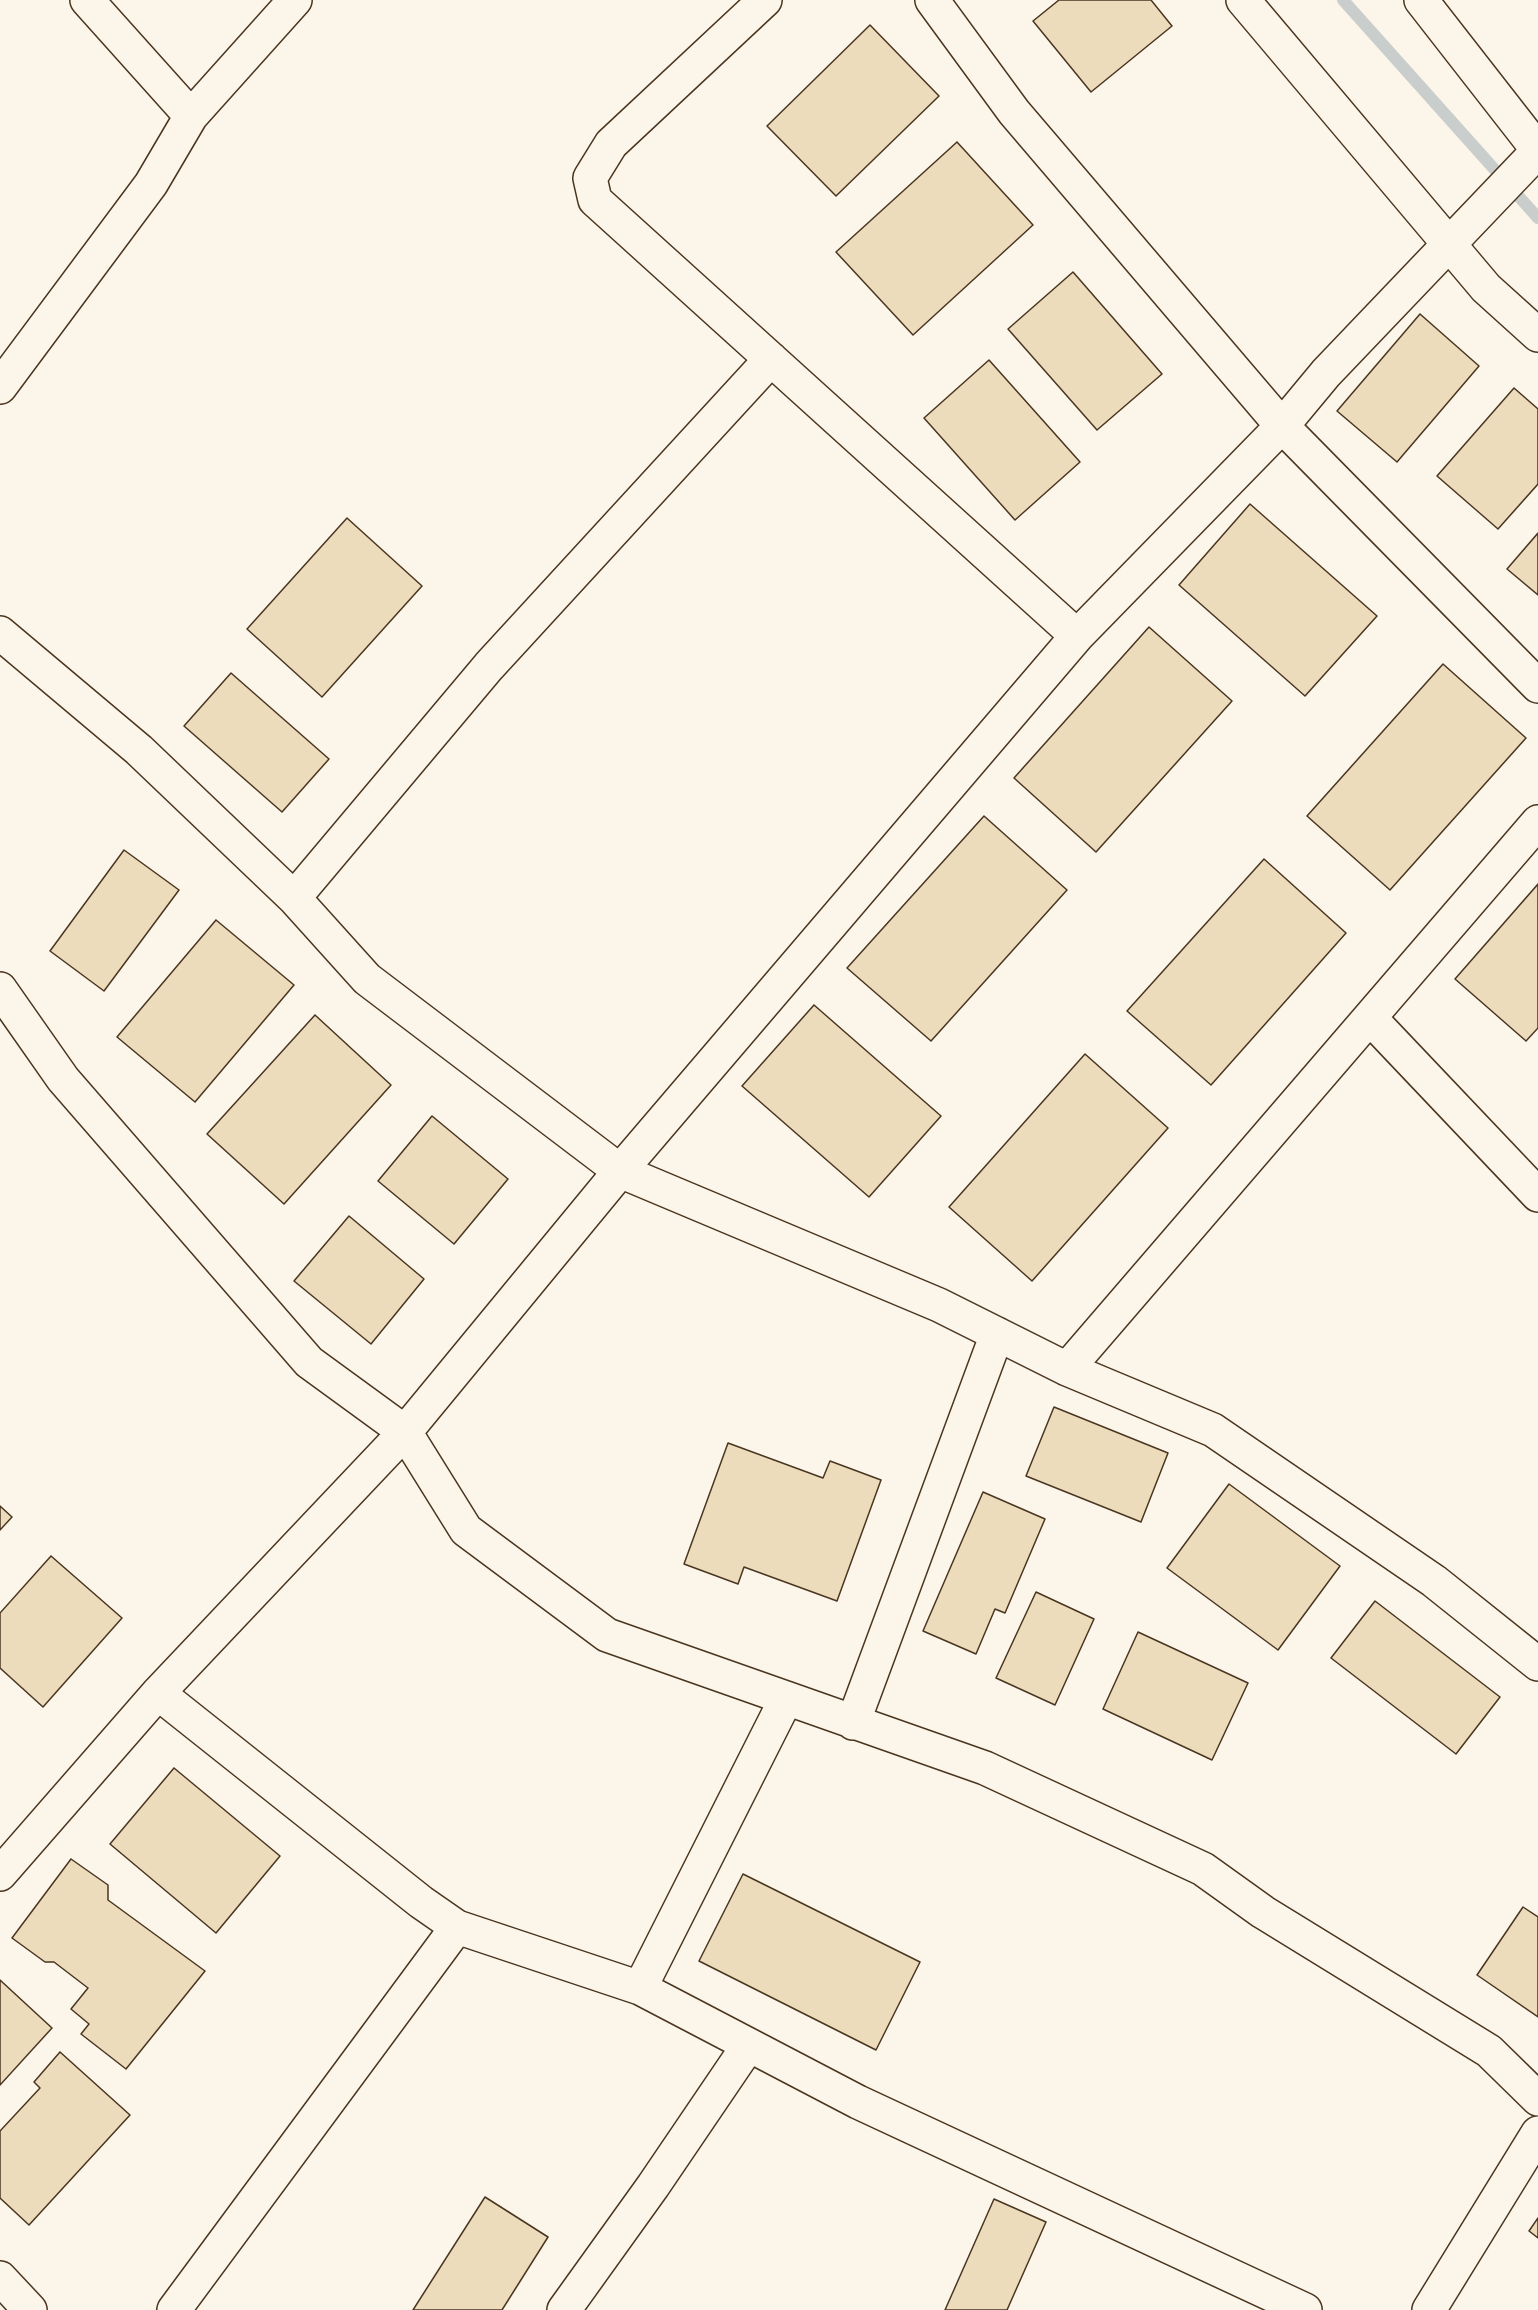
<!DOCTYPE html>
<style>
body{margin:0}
canvas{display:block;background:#fbf6e9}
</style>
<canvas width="1538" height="2310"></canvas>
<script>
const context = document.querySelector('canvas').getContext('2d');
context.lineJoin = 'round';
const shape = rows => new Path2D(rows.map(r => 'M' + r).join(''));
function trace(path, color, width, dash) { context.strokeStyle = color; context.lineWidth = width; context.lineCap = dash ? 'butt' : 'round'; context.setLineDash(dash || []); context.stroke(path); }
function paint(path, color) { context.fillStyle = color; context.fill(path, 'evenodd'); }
const stream = shape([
 [1343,0,1538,218]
]);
const building = shape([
 [1059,0,1151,0,1172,26,1091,92,1033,21,1059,0],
 [870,25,939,96,836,196,767,126,870,25],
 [957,142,1033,225,913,335,836,252,957,142],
 [1073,272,1162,374,1097,430,1008,329,1073,272],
 [1420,314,1479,366,1397,462,1337,411,1420,314],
 [989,360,1080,462,1015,520,924,418,989,360],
 [1514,388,1538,409,1538,484,1498,529,1437,476,1514,388],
 [1250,504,1377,616,1305,696,1179,585,1250,504],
 [347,518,422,586,322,697,247,629,347,518],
 [1538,533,1538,595,1507,569,1538,533],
 [1149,627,1232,701,1096,852,1014,778,1149,627],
 [1443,664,1526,738,1390,890,1307,816,1443,664],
 [231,673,329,759,282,812,184,726,231,673],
 [984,816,1067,890,931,1041,847,968,984,816],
 [124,850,179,890,104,991,50,951,124,850],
 [1264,859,1346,933,1211,1085,1127,1011,1264,859],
 [1538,884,1538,1028,1526,1041,1455,979,1538,884],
 [216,920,294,985,195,1102,117,1037,216,920],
 [814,1005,941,1116,869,1197,742,1086,814,1005],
 [315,1015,391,1085,284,1204,207,1134,315,1015],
 [1085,1054,1168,1128,1032,1281,949,1207,1085,1054],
 [432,1116,508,1179,454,1244,378,1181,432,1116],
 [349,1216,424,1279,371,1344,294,1281,349,1216],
 [1054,1407,1168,1453,1141,1522,1026,1476,1054,1407],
 [728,1443,823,1478,830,1461,881,1480,837,1601,744,1567,738,1584,684,1564,728,1443],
 [1229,1484,1340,1566,1278,1650,1167,1568,1229,1484],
 [983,1492,1045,1519,1005,1613,995,1609,976,1654,923,1631,983,1492],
 [0,1506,12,1517,0,1530,0,1506],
 [51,1556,122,1618,43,1707,0,1668,0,1613,51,1556],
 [1036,1592,1094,1619,1055,1705,996,1678,1036,1592],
 [1375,1601,1500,1697,1456,1754,1331,1658,1375,1601],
 [1138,1632,1248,1683,1212,1760,1103,1709,1138,1632],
 [174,1768,280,1856,216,1933,110,1844,174,1768],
 [71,1859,108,1885,108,1900,205,1971,126,2069,81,2034,89,2024,71,2009,88,1988,54,1962,45,1962,12,1938,71,1859],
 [743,1874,920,1962,876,2050,699,1961,743,1874],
 [1523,1907,1538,1917,1538,2017,1477,1975,1523,1907],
 [0,1980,52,2028,0,2085,0,1980],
 [60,2052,130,2115,29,2225,0,2198,0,2131,40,2088,34,2082,60,2052],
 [485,2197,548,2237,502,2310,413,2310,485,2197],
 [994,2199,1046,2222,1007,2310,945,2310,994,2199],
 [1538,2218,1538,2238,1529,2231,1538,2218]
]);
const minor = shape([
 [87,0,191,116],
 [765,0,611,144,590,178,595,200,1077,636],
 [932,0,1014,112,1282,426,1538,686],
 [1243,0,1486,288,1538,335],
 [1421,0,1538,150],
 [0,387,151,184,191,116,295,0],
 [0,633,139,750,294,898,367,979,620,1171,1077,636,1282,426,1326,373,1538,151],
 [294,898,489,666,771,359],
 [0,989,63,1079,309,1362,405,1432,466,1530,607,1635,985,1768,1203,1869,1263,1912,1489,2051,1538,2099],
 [1370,1018,1538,1195],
 [1067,1369,1538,822],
 [158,1693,421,1902,457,1927,640,1988,858,2102,1305,2310],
 [853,1723,997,1334],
 [0,1874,158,1693,405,1432,620,1171,939,1305,1067,1369,1213,1430,1434,1581,1538,1664],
 [640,1988,786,1699],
 [0,2278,30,2310],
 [174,2310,457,1927],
 [564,2310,653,2186,748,2046],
 [1429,2310,1538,2133]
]);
trace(stream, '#c9cecd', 12);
paint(building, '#ecdcbc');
trace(building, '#4a3520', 1.5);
trace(minor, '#4a3520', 36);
trace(minor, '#fbf6e9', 33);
</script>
